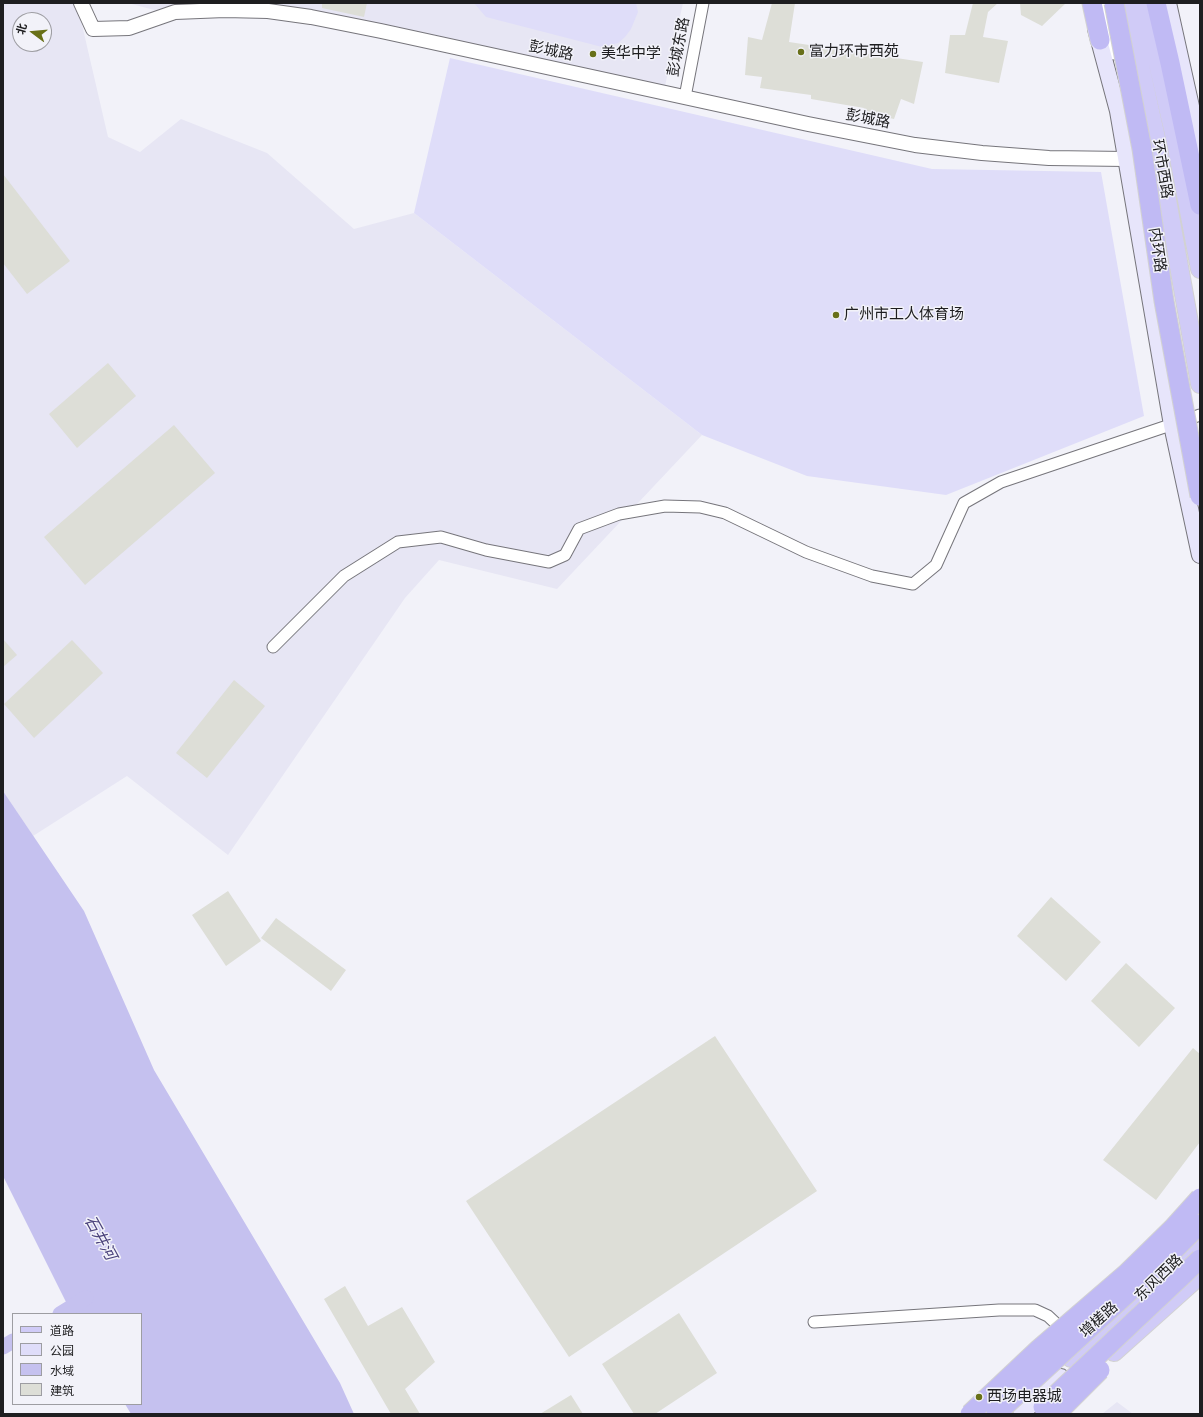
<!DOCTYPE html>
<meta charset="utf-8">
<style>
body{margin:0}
#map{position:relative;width:1203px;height:1417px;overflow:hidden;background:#f2f2f9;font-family:"PT Sans Narrow","Noto Sans SC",sans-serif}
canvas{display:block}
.frame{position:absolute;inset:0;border:4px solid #1e1e20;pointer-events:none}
.legend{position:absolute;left:12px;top:1313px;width:130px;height:92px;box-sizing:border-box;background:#f2f2f9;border:1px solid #9d9da2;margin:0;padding:5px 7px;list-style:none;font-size:12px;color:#1e1e20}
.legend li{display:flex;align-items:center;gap:8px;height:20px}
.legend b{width:20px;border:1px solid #9d9da2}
.north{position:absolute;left:12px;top:12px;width:40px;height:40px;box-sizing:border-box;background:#f2f2f9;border:1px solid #9d9da2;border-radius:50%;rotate:286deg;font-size:11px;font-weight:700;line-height:16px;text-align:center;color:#1e1e20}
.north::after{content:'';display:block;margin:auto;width:14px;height:18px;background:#687018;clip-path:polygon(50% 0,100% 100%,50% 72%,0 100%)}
</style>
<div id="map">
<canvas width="1203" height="1417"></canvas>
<div class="frame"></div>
<ul class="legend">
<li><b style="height:5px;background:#d0cbf7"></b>道路</li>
<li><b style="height:11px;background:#dfddf9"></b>公园</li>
<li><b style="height:11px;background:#c5c1ef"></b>水域</li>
<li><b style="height:11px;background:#ddded7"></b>建筑</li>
</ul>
<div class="north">北</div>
</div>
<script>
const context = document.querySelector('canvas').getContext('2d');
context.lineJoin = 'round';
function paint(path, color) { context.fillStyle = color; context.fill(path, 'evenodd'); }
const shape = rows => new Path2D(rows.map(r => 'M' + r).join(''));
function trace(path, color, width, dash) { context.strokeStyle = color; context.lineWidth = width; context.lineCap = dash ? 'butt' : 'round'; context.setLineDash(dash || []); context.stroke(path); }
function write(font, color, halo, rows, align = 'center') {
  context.font = font + ' "PT Sans Narrow","Noto Sans SC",sans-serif'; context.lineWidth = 3; context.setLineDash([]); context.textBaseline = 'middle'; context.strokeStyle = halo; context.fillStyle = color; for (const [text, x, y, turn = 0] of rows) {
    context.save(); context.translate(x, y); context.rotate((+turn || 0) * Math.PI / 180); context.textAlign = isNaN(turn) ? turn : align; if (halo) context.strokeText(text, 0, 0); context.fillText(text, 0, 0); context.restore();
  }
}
const built = shape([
 [3,3,77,3,108,137,140,152,181,119,267,153,354,229,414,213,702,435,557,589,439,560,405,598,228,855,127,776,33,836,3,791],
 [20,20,44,20,44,44,20,44],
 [128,3,202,3,158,11],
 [264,3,683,3,665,86,365,22],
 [1117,1402,1133,1414,1102,1414]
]);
const green = shape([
 [474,3,636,3,638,12,631,29,625,37,618,43,602,47,486,17],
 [450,58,932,169,1101,172,1144,416,946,495,807,476,702,435,414,213]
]);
const water = shape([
 [3,791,84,911,154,1070,340,1383,354,1414,131,1414,125,1404,141,1404,141,1314,73,1314,69,1308,3,1176]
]);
const canal = shape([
 [60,1314,86,1298],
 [3,1347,13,1341]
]);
const building = shape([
 [322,3,367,3,364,17,322,8],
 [772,3,795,3,789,42,923,62,914,104,901,99,894,119,863,112,864,108,811,99,811,95,760,88,762,77,745,75,748,37,762,40],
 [973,3,998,3,988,12,983,37,1008,41,999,83,945,73,950,35,965,35],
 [1020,3,1066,3,1042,26,1021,15],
 [3,174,70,261,27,294,3,263],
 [108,363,136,396,77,448,49,414],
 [174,425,215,473,85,585,44,537],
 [3,639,17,655,3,667],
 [72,640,103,673,34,738,4,704],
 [234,680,265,706,207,778,176,753],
 [228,891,261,941,226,966,192,915],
 [1051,897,1101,942,1066,981,1017,936],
 [276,918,346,970,331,991,261,938],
 [1126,963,1175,1008,1139,1047,1091,1001],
 [715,1036,817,1191,569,1357,466,1201],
 [1193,1048,1200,1054,1200,1142,1156,1200,1103,1160],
 [345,1286,368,1326,402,1307,435,1362,405,1389,420,1414,391,1414,324,1299],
 [679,1313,717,1373,655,1414,634,1414,602,1364],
 [571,1395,583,1414,540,1414]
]);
const minor = shape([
 [1103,3,1114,54],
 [685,97,703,3],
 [273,647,344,576,398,542,441,537,486,550,549,562,565,555,579,529,619,514,665,506,700,507,725,513,806,552,872,576,913,584,936,565,964,503,1001,482,1200,415],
 [814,1322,999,1310,1035,1310,1048,1316,1066,1333]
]);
const tertiary = shape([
 [81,3,93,29,129,28,175,12,225,10,268,11,311,17,381,31,808,124,915,145,982,153,1049,158,1126,159]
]);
const secondary = shape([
 [1168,3,1200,147],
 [1096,29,1118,111,1172,425,1200,555],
 [984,1414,1002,1397],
 [1021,1414,1061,1377]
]);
const primary = shape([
 [1126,3,1156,138,1200,384],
 [1144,3,1176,142,1200,269],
 [1114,1352,1200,1275],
 [1071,1358,1178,1261,1200,1237]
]);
const trunk = shape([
 [1092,3,1100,40],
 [1156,3,1170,63,1200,205]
]);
const trunkBridge = shape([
 [1114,3,1142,149,1164,301,1200,496],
 [1043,1407,1200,1259],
 [1057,1413,1100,1370],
 [970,1414,1039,1349,1126,1274,1173,1228,1200,1198],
 [996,1414,1165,1259,1200,1224]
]);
const markers = [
 [801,52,4,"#687018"],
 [593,54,4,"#687018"],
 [836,315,4,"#687018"],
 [979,1397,4,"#687018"]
];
const streetNames = [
 ["彭城东路",679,47,-79],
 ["彭城路",551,51,12],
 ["彭城路",868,119,11],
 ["环市西路",1162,169,80],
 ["内环路",1157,250,82],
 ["东风西路",1159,1278,-44],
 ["增槎路",1099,1320,-42]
];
const poiNames = [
 ["富力环市西苑",809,52],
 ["美华中学",601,54],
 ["广州市工人体育场",844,315],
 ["西场电器城",987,1397]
];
const waterNames = [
 ["石井河",100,1238,61]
];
paint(built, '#e7e6f4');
paint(green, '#dfddf9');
paint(water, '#c5c1ef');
trace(canal, '#c5c1ef', 15);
paint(building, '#ddded7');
trace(minor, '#76757b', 13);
trace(tertiary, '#76757b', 16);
trace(secondary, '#76757b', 18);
trace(primary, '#d2d2d2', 20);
trace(trunk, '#d2d2d2', 21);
trace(minor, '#fff', 11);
trace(tertiary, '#fff', 14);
trace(secondary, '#e7e5fb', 16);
trace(primary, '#d0cbf7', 18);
trace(trunk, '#c0baf4', 19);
trace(trunkBridge, '#d2d2d2', 21, []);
trace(trunkBridge, '#c0baf4', 19);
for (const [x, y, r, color] of markers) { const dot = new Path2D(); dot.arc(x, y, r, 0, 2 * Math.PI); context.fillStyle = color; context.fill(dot); trace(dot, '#f2f2f9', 1.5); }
write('15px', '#1e1e20', '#f2f2f9', streetNames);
write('15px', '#1e1e20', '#f2f2f9', poiNames, 'left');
write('italic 16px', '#4c447d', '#f2f2f9', waterNames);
</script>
